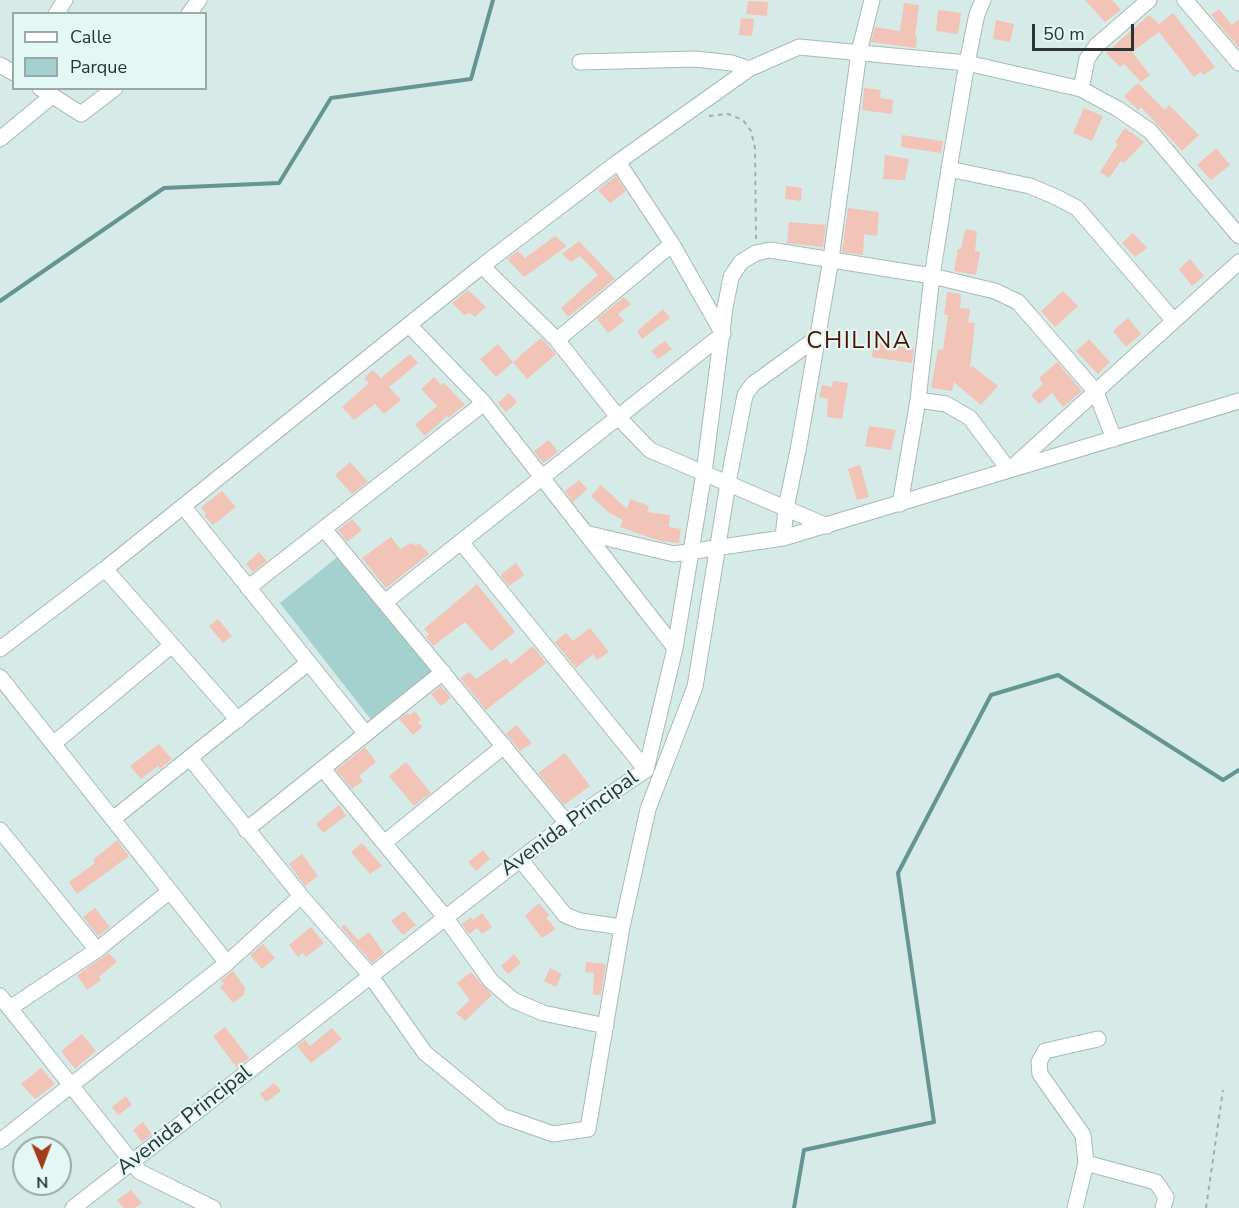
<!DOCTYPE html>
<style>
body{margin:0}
#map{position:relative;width:1239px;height:1208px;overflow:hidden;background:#d6eae8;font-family:"Nunito Sans",sans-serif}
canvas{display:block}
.legend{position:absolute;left:12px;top:12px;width:195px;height:78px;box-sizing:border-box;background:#e3f7f5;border:2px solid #9aa9a7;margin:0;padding:8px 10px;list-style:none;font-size:18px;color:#2c3333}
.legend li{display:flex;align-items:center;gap:12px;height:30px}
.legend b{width:30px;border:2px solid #9aa9a7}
.north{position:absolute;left:12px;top:1136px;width:60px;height:60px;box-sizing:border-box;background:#e3f7f5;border:2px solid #9aa9a7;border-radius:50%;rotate:179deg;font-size:16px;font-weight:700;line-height:24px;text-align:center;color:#2c3333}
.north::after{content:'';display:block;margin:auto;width:21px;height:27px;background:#a43c1c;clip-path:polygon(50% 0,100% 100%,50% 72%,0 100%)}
.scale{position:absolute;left:1032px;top:24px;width:102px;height:27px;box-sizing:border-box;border:3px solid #2c3333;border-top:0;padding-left:8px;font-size:18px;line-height:21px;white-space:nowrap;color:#2c3333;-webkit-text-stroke:4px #e3f7f5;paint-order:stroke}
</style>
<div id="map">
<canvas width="1239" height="1208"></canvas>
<ul class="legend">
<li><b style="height:8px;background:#fff"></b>Calle</li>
<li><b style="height:16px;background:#a4d1cd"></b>Parque</li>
</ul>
<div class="north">N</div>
<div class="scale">50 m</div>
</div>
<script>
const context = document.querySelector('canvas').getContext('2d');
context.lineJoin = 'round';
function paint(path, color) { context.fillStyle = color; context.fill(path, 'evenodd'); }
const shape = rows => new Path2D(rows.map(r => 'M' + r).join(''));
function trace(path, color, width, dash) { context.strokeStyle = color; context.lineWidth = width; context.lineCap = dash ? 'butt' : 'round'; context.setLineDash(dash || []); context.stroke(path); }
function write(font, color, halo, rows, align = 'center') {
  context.font = font + ' "Nunito Sans",sans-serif'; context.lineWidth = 4.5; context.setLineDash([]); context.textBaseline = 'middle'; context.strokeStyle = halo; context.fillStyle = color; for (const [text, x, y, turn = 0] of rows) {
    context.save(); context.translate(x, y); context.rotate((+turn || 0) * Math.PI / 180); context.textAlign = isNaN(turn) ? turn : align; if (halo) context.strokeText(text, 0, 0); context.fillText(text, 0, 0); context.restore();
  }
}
const green = shape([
 [340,555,439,675,376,726,280,603]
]);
const stream = shape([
 [0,301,164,188,279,183,331,98,471,79,493,0],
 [794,1208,804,1150,934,1122,898,873,991,695,1058,675,1223,780,1239,770]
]);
const building = shape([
 [1085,0,1112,0,1121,10,1105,22],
 [748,1,768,2,767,16,746,14],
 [904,3,919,5,915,36,917,37,916,48,871,42,875,27,900,31],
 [1219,9,1232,25,1239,19,1239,48,1211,15],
 [938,10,961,13,958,34,936,31],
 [1173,13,1215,67,1204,75,1201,72,1194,77,1159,32,1132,52,1150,75,1141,82,1124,64,1120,67,1106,53,1149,15,1159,24],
 [741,18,754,19,752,36,739,35],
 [996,20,1014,24,1010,42,993,39],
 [1138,83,1165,110,1169,105,1199,135,1182,151,1141,107,1138,110,1124,96],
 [864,88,881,90,880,98,893,100,892,114,862,110],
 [1084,108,1103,116,1092,141,1073,133],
 [1125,128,1144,142,1124,163,1121,161,1109,178,1100,172,1118,144,1115,142],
 [902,135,943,141,941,153,901,147],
 [1216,148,1230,165,1211,180,1197,165],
 [885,155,909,159,905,180,883,179],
 [616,176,626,191,610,203,598,190],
 [786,186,802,188,801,201,785,199],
 [848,208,879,212,877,236,864,234,863,255,842,252],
 [789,222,826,225,823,247,787,243],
 [965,229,977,231,975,251,980,252,976,275,954,271,958,249,961,249],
 [1133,233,1147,248,1135,257,1122,243],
 [555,236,567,246,524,277,507,259,518,251,525,258],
 [579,241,615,279,568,317,561,308,598,275,580,256,571,262,562,254],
 [1190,259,1204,276,1192,286,1179,269],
 [468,290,486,307,475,317,470,313,464,315,452,303],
 [1063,291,1078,306,1055,327,1041,311],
 [947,292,961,294,960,308,970,309,968,322,975,323,970,368,972,366,998,386,981,405,954,382,952,391,931,388,938,349,943,350,948,315,944,315],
 [624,297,631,304,618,314,624,321,608,333,597,319],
 [663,309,670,318,642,339,637,331],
 [1128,318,1141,334,1126,347,1113,331],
 [541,338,556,354,527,379,513,362],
 [1089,339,1110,362,1098,374,1076,351],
 [665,341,672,349,658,359,651,351],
 [874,342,914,349,912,363,872,357],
 [498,344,513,362,496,377,480,359],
 [410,354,418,363,389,387,401,400,384,414,375,404,354,420,342,407,369,383,364,378,373,370,381,378],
 [1057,362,1082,391,1063,407,1052,393,1039,404,1031,395,1043,384,1039,378],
 [434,377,441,385,444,383,465,405,448,418,447,416,425,436,415,425,437,406,421,389],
 [833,381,848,383,842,419,827,417,828,399,819,397,822,385,832,387],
 [509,393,517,402,506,412,498,403],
 [869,426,896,430,891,450,865,446],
 [549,440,558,452,543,463,534,451],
 [350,462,368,482,352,494,335,475],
 [860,465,869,497,857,500,848,469],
 [579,480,587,489,573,502,565,491],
 [601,485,627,509,630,499,649,506,647,512,670,515,669,527,681,529,679,543,660,541,620,527,623,520,608,512,591,496],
 [222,491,236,507,213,525,204,516,206,514,201,507],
 [352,519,362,530,347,542,338,530],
 [391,537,400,549,411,543,415,545,420,544,429,554,386,588,362,558],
 [259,552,267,561,253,572,246,564],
 [516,563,524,575,509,586,500,575],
 [477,584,515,632,491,651,465,622,433,646,426,637,429,634,424,629],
 [218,619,232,636,223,643,209,626],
 [590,628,609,652,597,660,593,654,576,668,555,642,566,633,573,641],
 [533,646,546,663,486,710,460,678,469,672,476,679,506,658,511,664],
 [441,686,451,698,441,706,431,694],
 [415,711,421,720,418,722,422,727,413,735,399,719,408,713,410,715],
 [516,725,532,743,520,751,506,734],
 [159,744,172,759,160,769,158,766,141,779,130,766],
 [365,747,376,762,359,776,363,781,352,789,336,770],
 [565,753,590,786,564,805,538,773],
 [406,762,431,793,414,806,389,776],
 [339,805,346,816,323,833,316,824],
 [117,840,129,856,77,894,69,882,95,863,93,860],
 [362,843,382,866,370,874,351,852],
 [483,850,490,859,476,871,468,862],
 [302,854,318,876,305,886,289,864],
 [539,903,549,915,546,918,556,929,542,938,525,916],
 [95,908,110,927,98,936,83,917],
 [404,911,416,925,403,935,391,921],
 [482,913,492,927,482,934,477,928,469,934,462,924,471,917,473,920],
 [344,924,358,940,369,932,384,953,372,963,341,927],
 [311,927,324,943,306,957,303,953,298,957,289,945],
 [263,944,275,958,262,969,250,955],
 [109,953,117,962,99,977,101,980,87,990,77,975],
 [514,954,521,963,508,974,501,966],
 [586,962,606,964,601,995,593,994,594,973,585,972],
 [550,968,562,974,556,987,544,981],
 [233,971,246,989,243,992,245,994,233,1003,220,987,224,984,221,980],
 [471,972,492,995,465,1021,456,1013,470,1000,457,983],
 [225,1027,249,1058,237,1068,213,1036],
 [332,1028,342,1039,311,1063,297,1046,305,1040,310,1046],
 [82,1034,96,1051,75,1069,61,1051],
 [41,1068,55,1084,35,1099,21,1084],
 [274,1083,281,1091,266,1102,260,1094],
 [126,1096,132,1105,118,1115,112,1107],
 [143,1122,152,1134,142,1142,133,1130],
 [131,1190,142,1203,135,1208,124,1208,117,1200]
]);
const path = shape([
 [709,116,728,114,743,120,751,131,755,148,756,239],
 [1206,1208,1223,1090]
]);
const minor = shape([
 [1185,0,1239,63],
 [56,14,65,0],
 [189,14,199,0],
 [580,62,695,59,732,63,749,69],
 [0,65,14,73],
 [40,88,81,114,115,88],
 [1081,89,1087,59,1096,46,1149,0],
 [0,139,52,96],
 [949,169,1030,186,1056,197,1077,208,1174,321],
 [482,266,557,340,618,417,650,450,827,526],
 [409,325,484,403,675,648],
 [557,340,672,244],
 [918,400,946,404,970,418,1009,470,1239,262],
 [900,504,918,400,932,276,949,169,967,63,977,14,983,0],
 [183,506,366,734],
 [324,529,567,823],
 [585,533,674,554,783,538,1239,401],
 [783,538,786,508,799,445,831,259,859,52,872,0],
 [461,542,646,770],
 [105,569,238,720],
 [248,588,484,403],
 [385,602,723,334,672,244,618,162],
 [0,649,105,569,482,266,618,162,749,69,799,47,967,63,1081,89,1118,109,1150,131,1239,236],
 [0,677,227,963],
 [53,744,172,645],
 [190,758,301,896,370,975,425,1053,502,1116,553,1134,588,1129,622,927,648,809,695,687,728,483,745,395,753,384,818,337],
 [323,769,445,917,491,981,513,1000,543,1013,606,1026],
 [113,819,308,663],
 [0,830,97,950],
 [246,830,443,672],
 [384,843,504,746],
 [520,859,565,915,580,921,622,927],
 [0,996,140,1172,213,1208],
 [10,1008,97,950,170,891],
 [1098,1039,1045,1051,1039,1062,1040,1074,1083,1135,1086,1163,1156,1182,1166,1197,1163,1208],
 [0,1141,227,963,301,896],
 [73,1208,567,823,646,770,675,648,704,473,725,308,731,277,741,262,756,253,770,250,932,276,995,291,1018,302,1096,392,1114,439],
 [1075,1208,1086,1163]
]);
const streetNames = [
 ["Avenida Principal",570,824,-36],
 ["Avenida Principal",185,1121,-38]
];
const quarterNames = [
 ["CHILINA",859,342]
];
paint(green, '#a4d1cd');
trace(stream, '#639691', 4);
paint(building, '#f1c4b7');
trace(minor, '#a7bab8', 17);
trace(path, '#9fafad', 2, [4.5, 4.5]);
trace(minor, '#fff', 15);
write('21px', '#2c3333', '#e3f7f5', streetNames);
context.letterSpacing = '1.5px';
write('24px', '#511000', '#e3f7f5', quarterNames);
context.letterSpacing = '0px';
</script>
